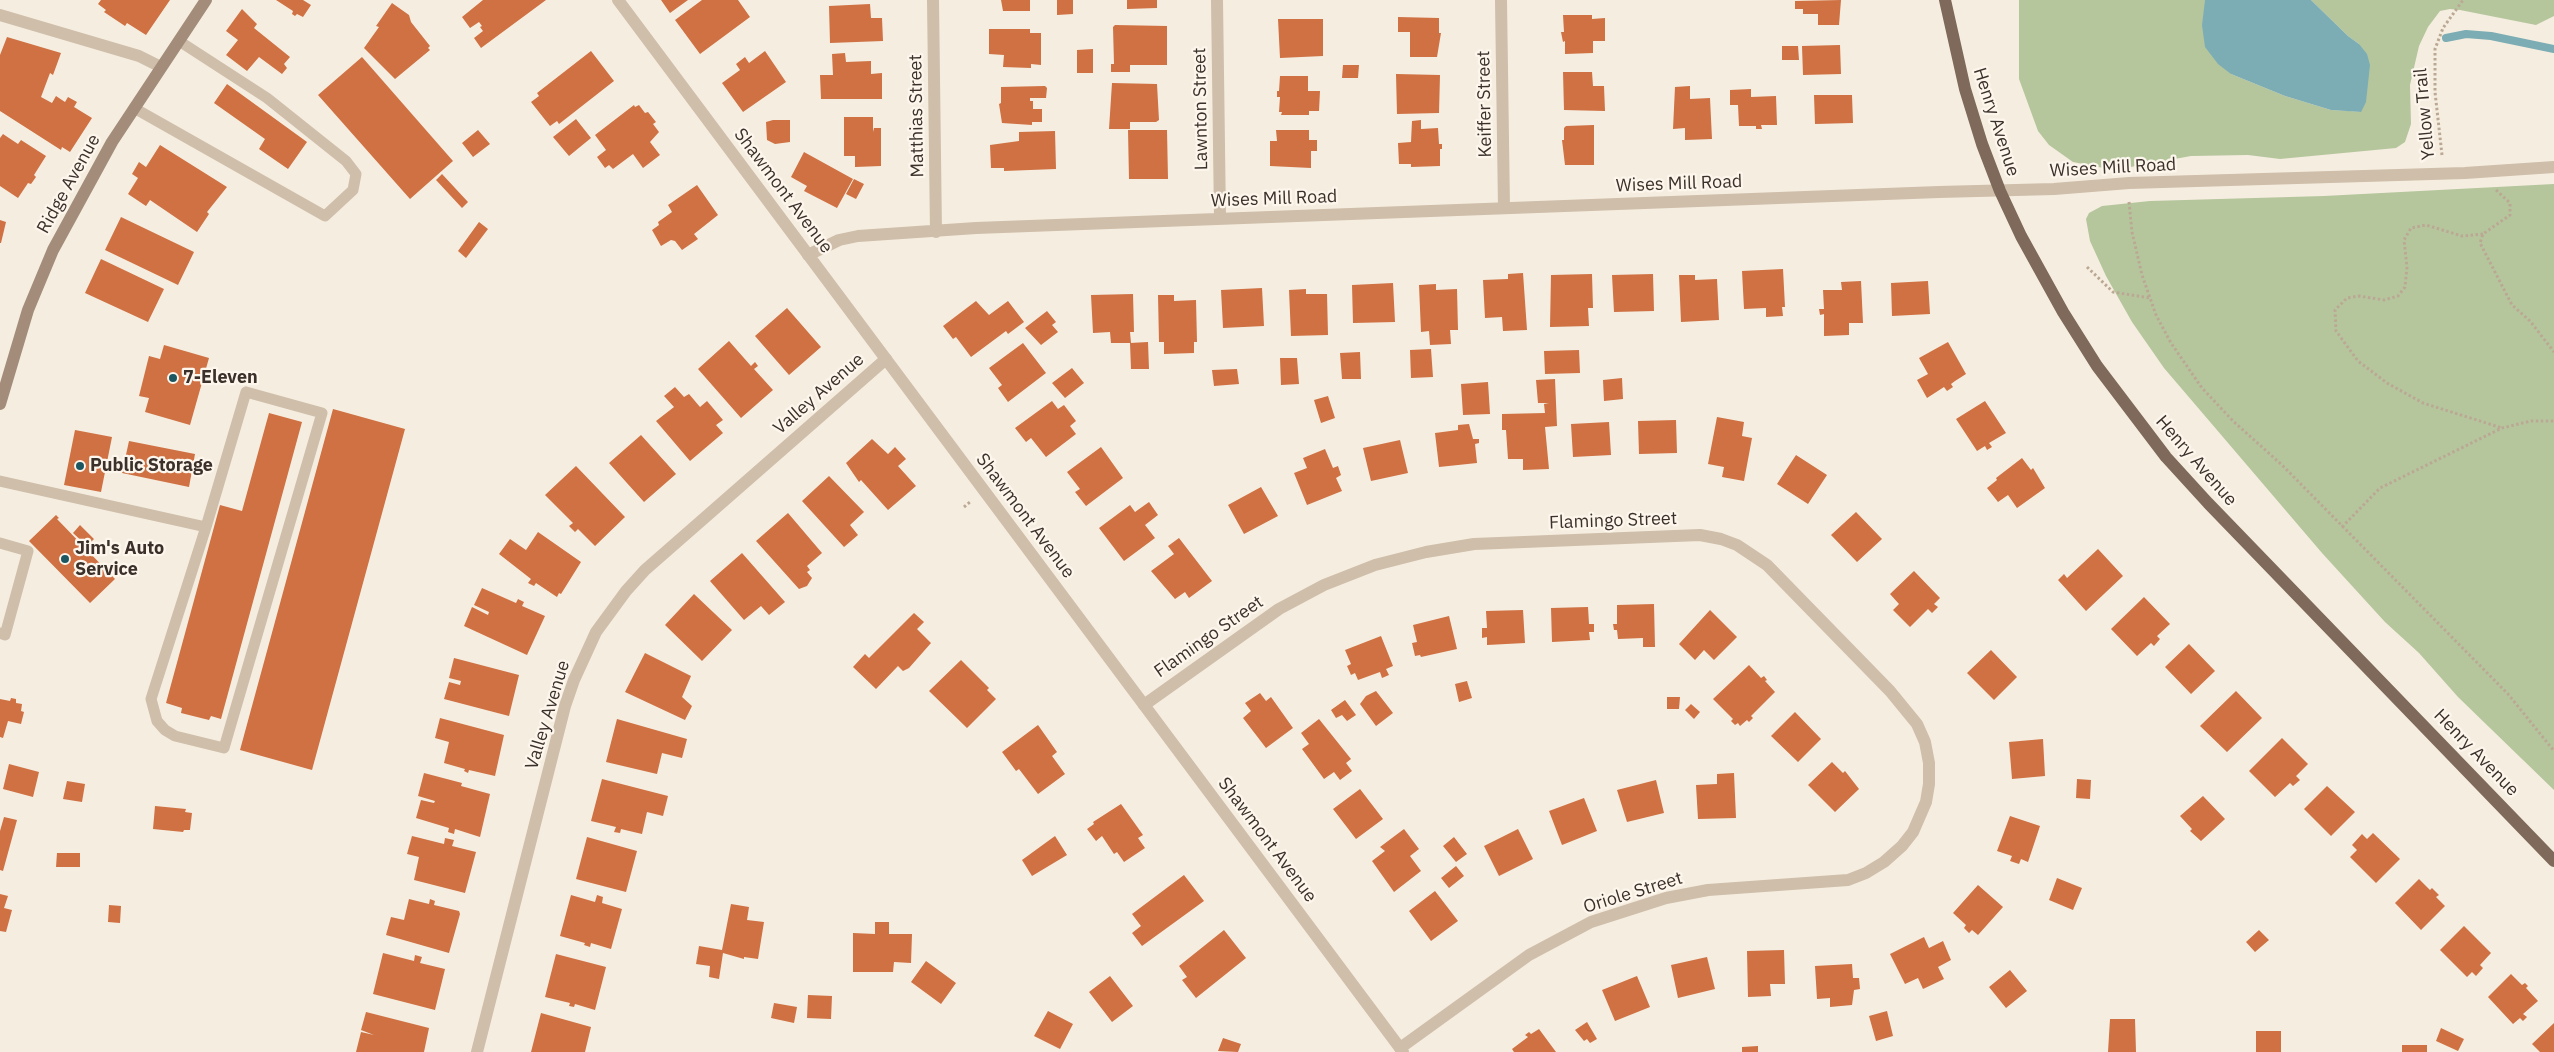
<!DOCTYPE html>
<style>
body{margin:0}
canvas{display:block;background:#f5eddf}
</style>
<canvas width="2554" height="1052"></canvas>
<script>
const context = document.querySelector('canvas').getContext('2d');
context.lineJoin = 'round';
function paint(path, color) { context.fillStyle = color; context.fill(path, 'evenodd'); }
const shape = rows => new Path2D(rows.map(r => 'M' + r).join(''));
function trace(path, color, width, dash) { context.strokeStyle = color; context.lineWidth = width; context.lineCap = dash ? 'butt' : 'round'; context.setLineDash(dash || []); context.stroke(path); }
function write(font, color, halo, rows, align = 'center') {
  context.font = font + ' "IBM Plex Sans",sans-serif'; context.lineWidth = 4.5; context.setLineDash([]); context.textBaseline = 'middle'; context.strokeStyle = halo; context.fillStyle = color; for (const [text, x, y, turn = 0] of rows) {
    context.save(); context.translate(x, y); context.rotate((+turn || 0) * Math.PI / 180); context.textAlign = isNaN(turn) ? turn : align; if (halo) context.strokeText(text, 0, 0); context.fillText(text, 0, 0); context.restore();
  }
}
const green = shape([
 [2019,0,2205,0,2231,74,2285,96,2331,110,2349,111,2361,112,2359,44,2348,36,2311,0,2554,0,2554,16,2536,25,2460,10,2450,9,2440,11,2428,27,2419,46,2410,85,2411,124,2405,142,2396,148,2280,159,2248,155,2191,156,2114,170,2073,162,2049,145,2038,131,2019,79],
 [2554,184,2554,790,2458,697,2419,653,2385,622,2322,553,2164,368,2132,322,2106,276,2090,241,2086,219,2089,213,2102,206,2150,201,2324,196]
]);
const water = shape([
 [2205,0,2311,0,2348,36,2359,44,2367,54,2370,65,2366,102,2361,112,2331,110,2285,96,2231,74,2218,64,2205,47,2202,25]
]);
const stream = shape([
 [2446,38,2466,34,2491,36,2554,49]
]);
const building = shape([
 [101,0,170,0,146,35,127,23,125,26,104,12,106,10,98,4],
 [276,0,303,0,311,5,303,17,297,14,295,16,292,14,293,11],
 [483,0,546,0,481,48,474,38,483,31,480,27,482,26,479,22,470,28,462,17],
 [661,0,688,0,670,13],
 [702,0,738,0,750,17,700,54,675,20],
 [1001,0,1030,0,1030,11,1003,11],
 [1057,0,1073,0,1073,14,1057,15],
 [1127,0,1157,0,1157,8,1127,9],
 [1841,0,1839,25,1818,25,1818,14,1803,14,1803,9,1795,9,1795,1],
 [392,3,409,15,411,22,430,46,428,48,430,50,395,79,364,48,379,27,376,26],
 [870,4,871,18,882,18,883,41,830,43,829,6],
 [242,9,257,24,254,28,290,57,284,64,287,68,282,74,259,57,247,71,226,55,238,40,226,31],
 [1563,15,1592,15,1592,19,1605,18,1605,41,1593,41,1593,53,1565,54,1565,41,1563,42,1561,32,1564,32],
 [1398,17,1439,18,1439,33,1441,33,1437,57,1410,57,1410,32,1398,32],
 [1278,19,1323,19,1323,56,1280,58],
 [1115,25,1167,26,1167,65,1130,65,1130,72,1111,72,1111,64,1114,64,1113,27],
 [989,29,1030,29,1030,33,1041,33,1041,65,1031,64,1031,68,1003,67,1004,55,989,54],
 [7,37,61,53,53,75,50,73,41,97,52,103,56,96,65,102,68,97,77,102,74,107,92,118,70,152,62,147,61,150,0,111,0,55],
 [1840,45,1841,74,1803,75,1802,46],
 [1782,46,1798,46,1799,60,1782,60],
 [1093,49,1093,73,1077,73,1077,50],
 [591,51,614,81,559,124,557,121,550,126,531,102,539,96,537,93],
 [765,51,786,82,743,112,722,83,740,70,736,64,745,57,749,63],
 [845,53,846,62,871,61,871,74,882,73,882,99,821,99,820,75,833,75,832,54],
 [362,57,453,161,410,199,318,95],
 [1343,65,1359,65,1358,78,1342,78],
 [1563,72,1592,72,1593,86,1604,86,1605,111,1564,110],
 [1396,74,1440,75,1439,113,1397,114],
 [1280,76,1308,76,1308,91,1320,91,1319,111,1309,111,1309,115,1281,115,1282,112,1279,112,1280,97,1277,97,1277,91,1279,91],
 [1112,83,1157,84,1159,120,1156,122,1130,122,1130,129,1109,129],
 [227,84,307,142,288,169,259,149,265,139,214,103],
 [1045,86,1047,88,1046,98,1030,98,1030,101,1033,101,1033,109,1042,109,1042,122,1032,122,1032,125,1002,123,999,104,1001,103,1001,87],
 [1690,86,1690,99,1710,98,1712,139,1685,140,1685,128,1673,129,1675,87],
 [1751,89,1751,97,1776,96,1777,125,1761,125,1762,129,1756,129,1756,126,1739,126,1738,105,1730,105,1730,90],
 [1814,95,1852,95,1853,123,1815,124],
 [634,105,635,107,639,105,645,113,648,112,656,122,653,124,659,132,650,142,660,155,643,168,633,154,613,169,609,165,605,168,597,157,606,150,595,135],
 [844,117,873,117,873,132,874,128,881,128,881,166,855,167,855,156,844,156],
 [576,119,591,138,569,156,553,137],
 [773,120,790,120,790,142,775,144,767,140,766,122],
 [1421,120,1421,129,1438,128,1439,144,1442,144,1442,149,1440,149,1440,166,1411,167,1411,164,1399,164,1398,143,1411,142,1412,121],
 [1594,125,1594,165,1565,165,1562,140,1564,140,1564,128,1566,126],
 [478,130,490,144,473,157,462,143],
 [1128,130,1167,130,1168,179,1129,179],
 [1276,130,1309,130,1309,140,1317,140,1317,151,1311,151,1311,168,1270,166,1270,141,1277,141],
 [1055,131,1056,169,1004,171,1004,168,991,168,990,145,1019,141,1019,132],
 [3,134,18,144,21,140,46,156,34,175,36,177,31,184,28,183,18,198,0,186,0,138],
 [160,145,227,187,207,212,209,214,197,232,150,200,146,206,128,194,138,178,132,174,139,162,146,167],
 [804,152,853,179,837,208,804,191,807,186,791,177],
 [442,174,468,202,462,208,436,180],
 [854,179,864,184,856,199,846,194],
 [697,185,718,215,694,234,698,239,682,250,675,241,671,240,661,246,652,230,659,225,658,222,672,212,668,205],
 [121,217,194,252,178,285,105,250],
 [0,220,6,222,1,243,0,243],
 [479,222,488,229,466,258,458,251],
 [101,259,164,289,148,322,85,293],
 [1783,269,1785,307,1782,307,1783,316,1766,317,1766,308,1744,309,1742,271],
 [1523,273,1527,330,1503,331,1502,317,1485,318,1483,280,1508,279,1508,274],
 [1592,274,1593,308,1588,308,1589,326,1550,327,1551,275],
 [1653,274,1654,311,1614,312,1612,275],
 [1679,275,1695,275,1695,280,1717,279,1719,320,1681,322],
 [1861,281,1863,323,1849,323,1849,335,1824,336,1824,314,1820,315,1819,309,1824,309,1823,290,1842,290,1841,282],
 [1928,281,1930,314,1892,316,1891,283],
 [1393,283,1395,322,1353,323,1352,285],
 [1436,284,1436,290,1457,289,1458,330,1450,330,1451,344,1430,345,1429,331,1421,332,1419,285],
 [1262,288,1264,326,1223,328,1221,290],
 [1306,289,1306,294,1327,294,1328,335,1291,336,1289,290],
 [1133,294,1134,332,1130,332,1131,343,1111,343,1110,332,1093,333,1091,295],
 [1158,295,1174,295,1174,301,1196,300,1197,342,1194,342,1194,353,1164,354,1164,342,1159,342],
 [976,301,989,315,1008,301,1024,322,1008,334,1006,331,971,357,956,337,953,339,943,326],
 [787,308,821,347,789,375,755,336],
 [1047,311,1056,322,1052,325,1058,332,1041,345,1025,328],
 [729,341,751,366,755,362,758,366,754,369,773,390,741,418,698,369],
 [1148,342,1149,369,1131,369,1130,343],
 [1948,342,1966,374,1955,381,1951,384,1953,387,1947,391,1944,387,1927,398,1917,380,1928,374,1919,358],
 [1023,343,1046,373,1008,402,998,388,1002,385,989,368],
 [164,345,209,358,190,425,145,412,149,398,139,396,149,356,160,359],
 [1431,349,1433,377,1411,378,1410,350],
 [1579,350,1580,373,1545,374,1544,351],
 [1360,352,1361,379,1342,379,1340,353],
 [1280,358,1297,358,1299,384,1281,385],
 [1072,368,1084,383,1065,398,1052,383],
 [1237,369,1239,384,1214,386,1212,370],
 [1622,378,1623,399,1604,401,1603,380],
 [1555,379,1557,426,1545,427,1549,469,1523,470,1523,459,1508,459,1506,430,1502,430,1502,414,1545,413,1544,404,1549,403,1538,403,1536,380],
 [1488,382,1490,414,1463,415,1461,384],
 [675,387,684,397,689,394,700,407,707,401,723,420,716,425,723,433,690,461,656,421,674,407,664,396],
 [1328,396,1335,418,1321,423,1314,400],
 [1052,401,1058,409,1064,405,1076,421,1070,426,1076,434,1046,457,1031,438,1026,442,1015,428],
 [1985,401,2006,433,1989,443,1992,447,1987,450,1985,446,1977,451,1956,419],
 [333,409,405,429,312,770,240,750],
 [269,413,302,422,221,719,211,716,209,720,181,713,182,708,166,703,220,505,242,511],
 [1717,417,1744,422,1742,436,1752,438,1744,481,1722,477,1724,467,1708,464],
 [1676,420,1677,453,1639,454,1638,421],
 [1609,422,1611,455,1573,457,1571,424],
 [1469,424,1473,439,1479,439,1479,443,1475,444,1477,463,1439,467,1435,433,1458,430,1458,425],
 [75,430,112,437,101,492,64,485],
 [641,435,676,474,644,502,609,463],
 [872,439,888,454,895,447,906,459,898,466,916,486,888,510,861,480,859,482,846,463],
 [1400,440,1408,473,1371,481,1363,448],
 [129,441,195,454,189,487,122,473],
 [1101,447,1123,478,1086,506,1075,492,1080,489,1067,472],
 [1325,449,1333,468,1338,466,1341,475,1336,478,1342,491,1307,505,1294,473,1307,468,1303,458],
 [1796,455,1827,475,1808,504,1777,484],
 [2022,458,2031,470,2033,468,2045,488,2017,508,2008,495,1998,502,1987,488,1997,480,1996,478],
 [576,466,625,517,595,546,578,529,575,532,569,526,573,523,545,495],
 [829,476,864,512,850,525,858,535,844,547,802,501],
 [1261,487,1278,516,1244,534,1228,505],
 [1149,502,1158,515,1145,525,1155,538,1124,561,1099,528,1130,505,1135,512],
 [1856,512,1882,539,1857,562,1831,535],
 [788,513,822,553,807,566,810,570,807,572,812,578,807,586,799,589,756,541],
 [56,515,59,518,57,519,115,579,90,603,29,541],
 [80,525,94,539,87,546,73,533],
 [538,532,581,562,561,594,559,593,557,597,536,583,534,586,528,583,531,579,499,554,510,539,526,550],
 [1179,538,1212,581,1189,598,1185,592,1175,599,1151,571,1174,554,1168,546],
 [2098,549,2123,576,2086,611,2058,580,2064,574,2067,578],
 [742,553,785,602,769,615,761,606,744,620,710,581],
 [1914,571,1940,598,1934,604,1938,607,1932,613,1928,609,1910,627,1893,610,1899,604,1890,594],
 [482,588,516,603,518,599,524,602,522,606,545,616,527,655,464,626,472,607,488,615,489,612,474,605],
 [694,594,732,630,702,661,665,625],
 [2144,597,2170,624,2157,636,2160,639,2154,646,2151,643,2137,656,2111,629],
 [1654,604,1655,647,1643,647,1643,638,1618,639,1617,630,1614,630,1613,624,1617,624,1617,605],
 [1588,607,1589,624,1594,624,1594,632,1589,632,1590,640,1552,642,1551,608],
 [1523,610,1525,643,1487,645,1487,637,1482,638,1482,628,1487,628,1486,611],
 [1710,610,1737,637,1714,660,1704,650,1695,660,1679,644],
 [914,613,924,622,917,629,931,643,909,668,903,671,898,666,876,689,853,667,865,654,869,658],
 [1449,616,1457,649,1421,657,1420,655,1415,656,1412,643,1417,642,1413,625],
 [1381,636,1393,666,1386,669,1389,675,1382,678,1380,672,1358,680,1355,673,1351,675,1347,666,1351,664,1345,650],
 [2189,644,2215,671,2191,694,2165,667],
 [1991,650,2017,677,1994,700,1967,673],
 [645,653,691,676,682,697,692,706,685,720,625,692],
 [454,658,519,675,509,716,444,699,449,682,460,685,461,681,449,678],
 [961,660,989,688,987,690,996,699,967,728,929,691],
 [1749,665,1761,678,1764,676,1767,680,1765,681,1775,692,1751,716,1753,718,1749,722,1747,720,1740,726,1738,723,1735,725,1731,721,1733,719,1713,699],
 [1467,681,1472,698,1459,702,1455,684],
 [1376,691,1393,713,1376,726,1360,704,1366,696],
 [2236,691,2262,718,2227,752,2200,726],
 [1260,693,1266,701,1271,697,1293,728,1266,748,1243,718,1251,711,1245,703],
 [1667,697,1680,697,1679,709,1667,709],
 [11,698,16,699,16,703,22,704,21,711,24,712,21,724,8,721,3,738,0,737,0,699,10,701],
 [1345,700,1356,715,1347,721,1342,715,1336,718,1331,710],
 [1691,704,1700,712,1694,719,1685,710],
 [1795,712,1821,739,1798,762,1771,736],
 [440,718,504,735,495,776,469,770,468,773,464,771,465,769,444,763,449,742,435,738],
 [617,719,687,739,682,758,662,753,657,774,606,762],
 [1319,719,1351,759,1346,763,1352,771,1340,780,1334,772,1324,779,1302,749,1309,744,1301,733],
 [1038,725,1057,752,1052,756,1065,774,1038,794,1019,769,1016,771,1002,752],
 [2282,738,2308,764,2296,776,2300,780,2293,786,2290,783,2275,797,2249,771],
 [2043,739,2045,776,2012,779,2009,742],
 [1832,762,1843,773,1845,771,1859,789,1835,812,1808,785],
 [9,764,39,772,33,797,3,789],
 [424,773,462,783,461,786,490,794,480,837,455,829,454,834,448,832,449,828,416,818,421,800,434,803,435,801,418,796],
 [1734,773,1736,818,1698,819,1696,785,1717,784,1717,774],
 [602,779,668,796,663,816,647,812,642,834,621,829,620,833,614,832,616,827,591,821],
 [2077,779,2091,780,2090,799,2076,798],
 [1656,780,1664,813,1627,822,1617,790],
 [67,781,85,784,82,802,63,799],
 [2327,786,2355,812,2331,836,2304,809],
 [1360,789,1383,819,1356,839,1333,809],
 [2203,796,2225,819,2201,841,2190,831,2192,829,2180,816],
 [1584,798,1597,831,1562,845,1549,811],
 [1121,804,1143,835,1138,838,1145,848,1124,862,1117,852,1114,854,1102,836,1096,841,1087,829,1094,824,1093,822],
 [155,806,186,809,185,812,192,813,190,830,184,830,183,832,153,829],
 [2010,816,2040,826,2028,862,2021,859,2019,864,2010,861,2012,856,1997,851],
 [4,817,17,820,3,871,0,870,0,831],
 [1404,829,1419,849,1410,856,1421,871,1394,892,1372,861,1385,851,1380,847],
 [1518,829,1533,859,1499,876,1484,846],
 [2373,833,2400,859,2376,883,2350,857,2357,850,2352,845,2362,834,2367,839],
 [412,836,444,844,445,838,454,840,452,846,476,852,465,893,414,880,419,857,407,854],
 [1055,836,1067,855,1032,876,1022,860],
 [587,837,637,851,626,892,576,879],
 [1454,837,1467,854,1456,862,1443,846],
 [57,853,80,853,80,867,56,867],
 [1456,866,1464,876,1449,888,1441,878],
 [1184,875,1204,901,1142,946,1132,933,1141,926,1132,914],
 [2057,878,2082,888,2073,910,2049,900],
 [2419,879,2430,890,2432,888,2439,895,2436,897,2445,906,2421,930,2395,903],
 [1978,885,2003,907,1978,935,1972,930,1969,933,1964,928,1966,925,1953,913],
 [1435,891,1458,921,1431,941,1409,911],
 [0,894,8,896,4,908,12,910,6,932,0,931],
 [571,895,595,902,597,895,603,897,602,903,622,909,611,949,591,943,590,947,584,945,585,943,560,936],
 [409,899,429,904,430,899,435,901,434,905,459,911,460,914,449,953,386,935,391,917,404,920],
 [731,904,749,907,747,920,764,922,758,959,744,957,744,959,723,953,719,979,709,977,710,966,696,964,699,946,722,950],
 [109,905,121,906,120,923,108,922],
 [875,922,889,922,889,934,912,934,911,963,894,962,893,972,853,972,853,933,875,934],
 [2464,926,2491,953,2480,965,2483,968,2476,976,2472,972,2467,977,2440,950],
 [1224,930,1246,958,1196,998,1182,980,1187,977,1179,966],
 [2259,930,2269,940,2255,952,2246,942],
 [1924,937,1929,948,1943,941,1951,960,1938,967,1944,979,1923,989,1918,978,1905,984,1890,954],
 [1784,950,1785,984,1770,984,1771,996,1748,997,1747,951],
 [383,953,414,961,415,955,422,957,420,963,445,969,435,1010,373,994],
 [556,954,606,967,595,1010,575,1004,574,1007,569,1006,570,1003,545,997],
 [1707,957,1715,989,1678,998,1671,965],
 [926,961,956,983,941,1004,911,982],
 [1852,964,1853,978,1859,978,1860,989,1854,990,1852,1005,1830,1007,1830,998,1817,999,1815,966],
 [2010,970,2027,991,2006,1008,1989,987],
 [2511,974,2522,985,2525,983,2528,986,2526,988,2538,1001,2523,1014,2527,1017,2523,1021,2520,1018,2513,1024,2488,997],
 [1110,976,1133,1006,1112,1022,1089,992],
 [1637,976,1650,1007,1615,1021,1602,990],
 [808,995,832,996,831,1019,807,1018],
 [774,1003,797,1007,794,1023,771,1018],
 [1048,1011,1073,1024,1060,1049,1034,1036],
 [1887,1011,1893,1036,1876,1041,1869,1016],
 [366,1012,429,1028,424,1052,356,1052,361,1032,374,1035,361,1030],
 [541,1013,591,1027,585,1052,531,1052],
 [2110,1019,2135,1019,2136,1052,2108,1052],
 [1587,1022,1597,1039,1590,1043,1587,1039,1584,1041,1575,1030],
 [2554,1023,2554,1052,2540,1052,2532,1044],
 [2441,1028,2464,1039,2458,1051,2436,1041],
 [1539,1029,1556,1052,1514,1052,1512,1049,1528,1037,1525,1035,1529,1032,1531,1034],
 [2256,1031,2281,1031,2281,1052,2256,1052],
 [1223,1038,1241,1044,1238,1052,1218,1051],
 [2402,1045,2427,1045,2427,1052,2402,1052],
 [1758,1046,1758,1052,1742,1052,1742,1047]
]);
const path = shape([
 [2442,155,2435,92,2435,49,2443,28,2463,0],
 [2496,190,2510,203,2510,215,2483,234,2480,243,2512,305,2530,321,2554,352],
 [2129,202,2132,232,2142,275,2156,315,2171,343,2202,388,2233,421,2282,465,2508,694,2554,751],
 [2483,234,2462,236,2426,225,2411,228,2404,240,2407,267,2405,287,2398,296,2384,300,2359,296,2347,298,2335,310,2336,331,2358,361,2387,383,2423,403,2502,428],
 [2087,267,2113,292,2150,298],
 [964,507,970,502],
 [2342,527,2380,488,2502,428,2531,421,2554,421]
]);
const service = shape([
 [134,108,325,216,353,190,356,174,346,161,267,98,179,41],
 [246,392,322,413,224,748,175,736,165,730,157,721,151,699,206,527,246,392],
 [0,481,206,527],
 [0,543,28,551,5,635,0,633]
]);
const minor = shape([
 [933,0,936,232],
 [1217,0,1220,218],
 [1501,0,1504,208],
 [0,15,139,56,161,67],
 [808,255,839,240,858,236,976,228,1939,192,2054,189,2129,183,2465,173,2554,167],
 [1144,705,1279,609,1324,585,1375,565,1426,552,1474,544,1700,535,1721,539,1737,545,1767,565,1890,691,1917,724,1925,742,1929,763,1929,784,1926,802,1913,832,1902,846,1884,862,1866,873,1848,880,1708,890,1666,898,1591,922,1529,955,1400,1048],
 [477,1052,565,706,574,680,596,632,626,591,645,570,886,359]
]);
const tertiary = shape([
 [618,0,1403,1052]
]);
const secondary = shape([
 [0,404,28,310,53,250,112,142,206,0]
]);
const primary = shape([
 [1945,0,1965,89,1982,144,2000,191,2021,236,2063,312,2097,366,2166,457,2208,503,2554,861]
]);
const markers = [
 [173,378,5,"#1b5661"],
 [80,466,5,"#1b5661"],
 [65,559,5,"#1b5661"]
];
const streetNames = [
 ["Keiffer Street",1485,104,-91],
 ["Lawnton Street",1201,109,-91],
 ["Yellow Trail",2425,114,-95],
 ["Matthias Street",917,116,-91],
 ["Henry Avenue",1996,122,72],
 ["Wises Mill Road",2113,168,-3],
 ["Ridge Avenue",69,184,-61],
 ["Wises Mill Road",1679,184,-2],
 ["Shawmont Avenue",783,191,53],
 ["Wises Mill Road",1274,199,-2],
 ["Valley Avenue",819,394,-41],
 ["Henry Avenue",2196,461,49],
 ["Shawmont Avenue",1025,516,53],
 ["Flamingo Street",1613,521,-2],
 ["Flamingo Street",1209,637,-35],
 ["Valley Avenue",548,715,-73],
 ["Henry Avenue",2476,753,46],
 ["Shawmont Avenue",1267,840,53],
 ["Oriole Street",1633,893,-17]
];
const poiNames = [
 ["7-Eleven",183,378],
 ["Public Storage",90,466],
 ["Jim's Auto",75,549],
 ["Service",75,570]
];
paint(green, '#b5c69d');
paint(water, '#7cadb5');
trace(stream, '#7cadb5', 8);
paint(building, '#cf7143');
trace(path, '#bba894', 3, [2.5, 2.5]);
trace(service, '#cfbeaa', 11);
trace(minor, '#cfbeaa', 12);
trace(tertiary, '#cfbeaa', 12);
trace(secondary, '#a38d7a', 12);
trace(primary, '#7e695a', 12);
for (const [x, y, r, color] of markers) { const dot = new Path2D(); dot.arc(x, y, r, 0, 2 * Math.PI); context.fillStyle = color; context.fill(dot); trace(dot, '#fcf6ed', 2); }
write('18px', '#3b312a', '#fcf6ed', streetNames);
write('bold 18px', '#3b312a', '#fcf6ed', poiNames, 'left');
</script>
